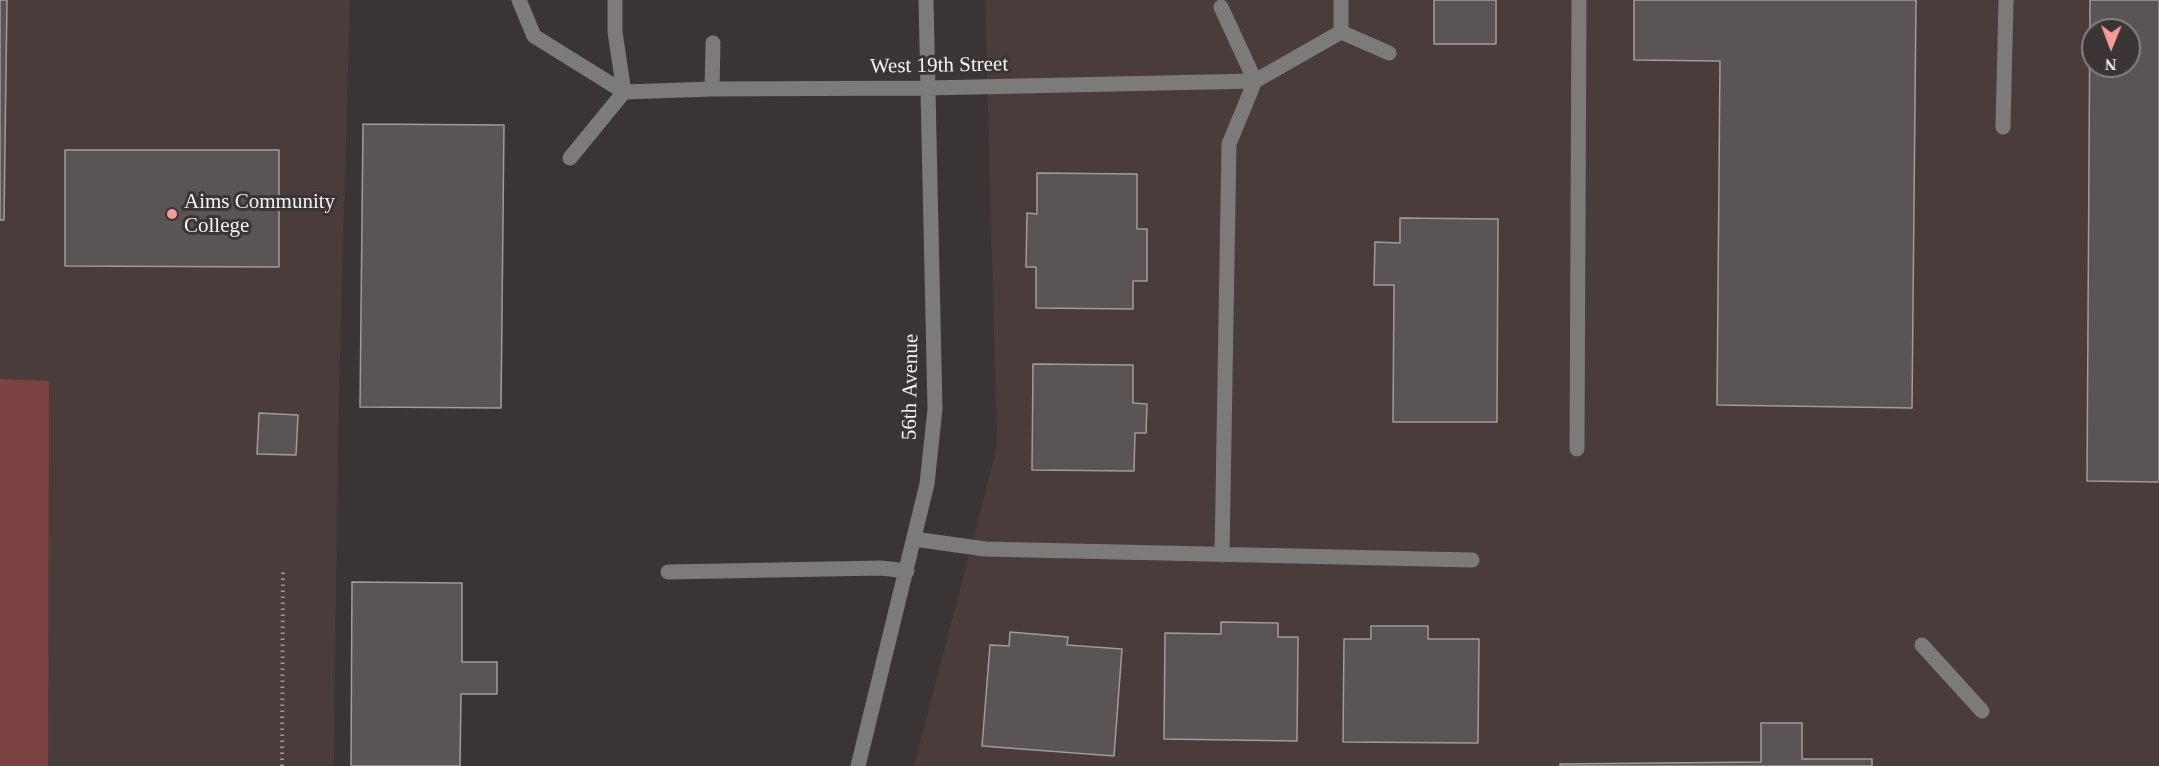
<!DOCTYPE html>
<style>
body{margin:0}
#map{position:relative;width:2159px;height:766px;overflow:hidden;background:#3a3434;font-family:"Times New Roman",serif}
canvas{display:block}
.north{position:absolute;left:2081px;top:18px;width:60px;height:60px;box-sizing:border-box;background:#3a3434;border:2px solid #858080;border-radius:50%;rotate:181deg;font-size:16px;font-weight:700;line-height:24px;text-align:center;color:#f6f3f2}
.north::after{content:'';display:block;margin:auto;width:21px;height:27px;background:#f59b9a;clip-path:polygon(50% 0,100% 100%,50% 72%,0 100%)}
</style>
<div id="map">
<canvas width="2159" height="766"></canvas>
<div class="north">N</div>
</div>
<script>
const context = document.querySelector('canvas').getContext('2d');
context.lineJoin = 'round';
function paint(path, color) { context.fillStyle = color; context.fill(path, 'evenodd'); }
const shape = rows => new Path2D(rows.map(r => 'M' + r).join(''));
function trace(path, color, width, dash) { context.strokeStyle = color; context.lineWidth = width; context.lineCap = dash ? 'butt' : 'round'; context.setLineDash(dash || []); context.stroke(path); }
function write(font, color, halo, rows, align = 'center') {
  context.font = font + ' "Times New Roman",serif'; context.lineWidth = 6; context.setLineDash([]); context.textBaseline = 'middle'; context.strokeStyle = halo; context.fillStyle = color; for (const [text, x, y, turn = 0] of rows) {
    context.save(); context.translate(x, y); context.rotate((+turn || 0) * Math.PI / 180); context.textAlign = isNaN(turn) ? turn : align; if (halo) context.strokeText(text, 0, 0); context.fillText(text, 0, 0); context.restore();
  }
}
const built = shape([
 [0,0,350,0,338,428,334,766,0,766],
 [985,0,2159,0,2159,766,914,766,997,447],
 [2093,30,2129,30,2129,66,2093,66]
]);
const green = shape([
 [0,379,49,381,48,766,0,766]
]);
const building = shape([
 [0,0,7,0,4,220,0,220,0,0],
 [1434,0,1496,0,1496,44,1434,44,1434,0],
 [1634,0,1916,0,1912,408,1717,405,1720,61,1634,60,1634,0],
 [2090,0,2159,0,2159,482,2087,481,2090,0],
 [2093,30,2129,30,2129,66,2093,66,2093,30],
 [363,124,504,125,501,408,360,407,363,124],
 [65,150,279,150,279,267,65,266,65,150],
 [1037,173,1137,174,1137,229,1147,229,1147,281,1133,281,1133,309,1036,308,1036,267,1026,267,1027,213,1037,214,1037,173],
 [1400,218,1498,219,1497,422,1393,422,1394,285,1374,285,1375,242,1400,243,1400,218],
 [1033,364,1133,365,1133,403,1147,404,1146,433,1135,433,1134,471,1032,470,1033,364],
 [259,413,298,415,296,455,257,454,259,413],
 [352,582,462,583,462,662,497,662,497,694,461,694,460,766,351,766,352,582],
 [1221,622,1278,623,1278,637,1298,637,1297,741,1164,739,1165,633,1221,634,1221,622],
 [1371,626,1428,626,1428,639,1479,639,1478,743,1343,742,1344,639,1371,639,1371,626],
 [1010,632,1068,637,1067,645,1122,649,1114,756,982,746,990,645,1009,646,1010,632],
 [1761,723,1802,723,1802,759,1872,759,1872,766,1560,766,1560,764,1761,762,1761,723]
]);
const path = shape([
 [282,766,283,570]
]);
const minor = shape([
 [519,0,534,36,624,92],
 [1341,0,1341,32],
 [1221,7,1255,81],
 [712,89,713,43],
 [624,92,712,89,927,88,1255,81],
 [2003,127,2006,0],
 [570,158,624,92,615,32,615,0],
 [1577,449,1579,0],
 [914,539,985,549,1472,560],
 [1222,555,1229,144,1255,81,1341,32,1389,53],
 [668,572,881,568,907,571],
 [1922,645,1982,711],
 [858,766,927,484,935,409,926,0]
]);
const markers = [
 [172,214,6,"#f59b9a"]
];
const streetNames = [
 ["West 19th Street",939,66,-1],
 ["56th Avenue",911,387,-89]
];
const poiNames = [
 ["Aims Community",184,202],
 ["College",184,226]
];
paint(built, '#493c3b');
paint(green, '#7c4142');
paint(building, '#5b5454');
trace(building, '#a29b9b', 1.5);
trace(path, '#9c9897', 4, [1.5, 4.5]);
trace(minor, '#7d7a7a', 15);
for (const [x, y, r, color] of markers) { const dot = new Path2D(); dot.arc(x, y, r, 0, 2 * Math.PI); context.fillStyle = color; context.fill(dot); trace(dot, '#3a3434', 2); }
write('21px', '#f6f3f2', '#3a3434', streetNames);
write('21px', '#f6f3f2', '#3a3434', poiNames, 'left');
</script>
